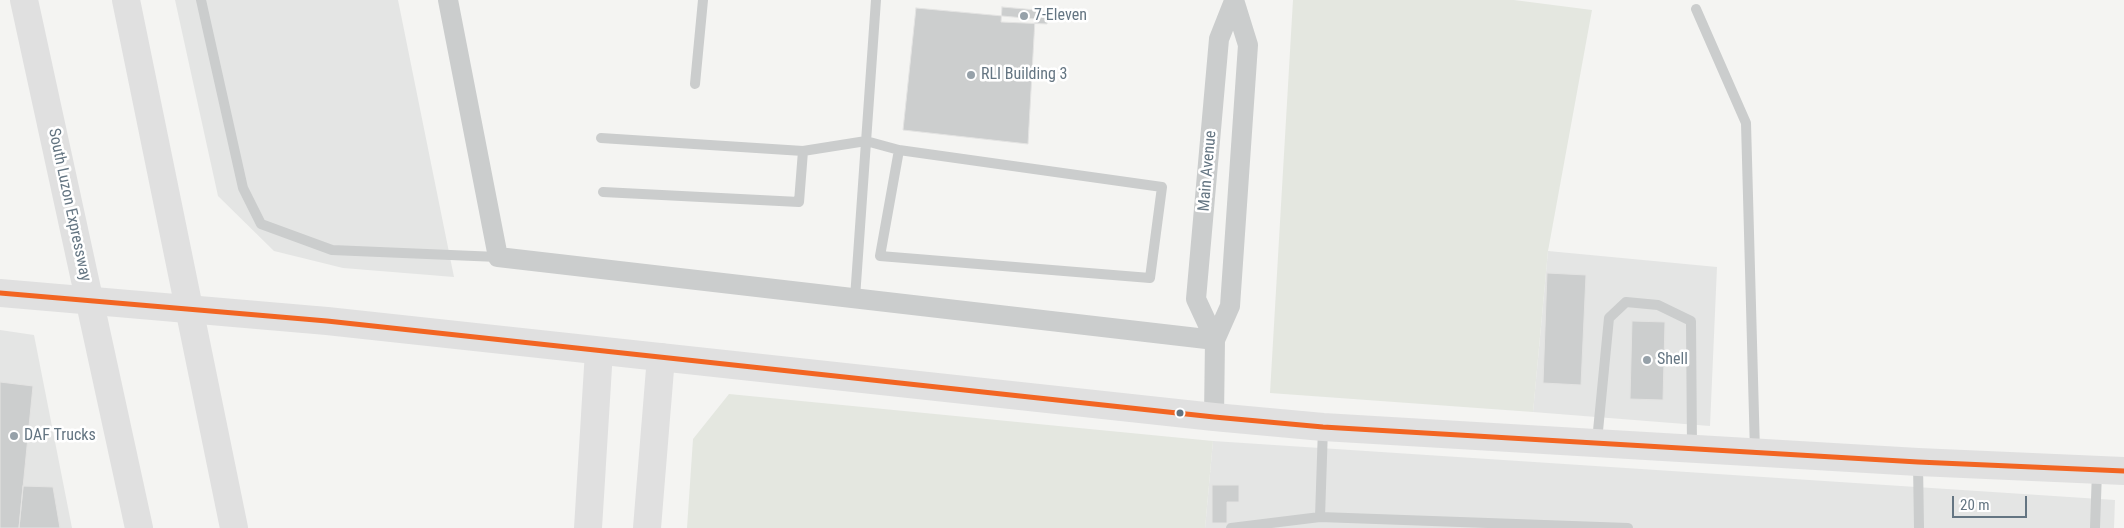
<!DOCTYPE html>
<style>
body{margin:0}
#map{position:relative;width:2124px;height:528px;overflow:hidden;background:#f4f4f2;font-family:"Roboto Condensed",sans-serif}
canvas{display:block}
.scale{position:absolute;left:1952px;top:496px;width:75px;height:22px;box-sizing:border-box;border:2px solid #647582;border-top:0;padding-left:6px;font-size:15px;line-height:18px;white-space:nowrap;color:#647582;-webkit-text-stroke:4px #fff;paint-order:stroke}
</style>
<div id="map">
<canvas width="2124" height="528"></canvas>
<div class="scale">20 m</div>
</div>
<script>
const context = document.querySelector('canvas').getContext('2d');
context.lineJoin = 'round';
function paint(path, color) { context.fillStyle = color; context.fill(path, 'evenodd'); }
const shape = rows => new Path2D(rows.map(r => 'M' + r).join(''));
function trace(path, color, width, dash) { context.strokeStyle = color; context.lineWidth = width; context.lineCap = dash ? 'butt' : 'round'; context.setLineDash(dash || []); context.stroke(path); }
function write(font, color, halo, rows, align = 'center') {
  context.font = font + ' "Roboto Condensed",sans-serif'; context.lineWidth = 5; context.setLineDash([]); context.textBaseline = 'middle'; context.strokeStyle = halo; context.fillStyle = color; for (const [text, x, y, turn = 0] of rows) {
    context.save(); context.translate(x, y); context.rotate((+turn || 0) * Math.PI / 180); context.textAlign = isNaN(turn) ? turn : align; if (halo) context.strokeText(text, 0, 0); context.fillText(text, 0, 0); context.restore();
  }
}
const built = shape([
 [175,0,398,0,454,277,343,268,274,251,218,196],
 [1548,251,1717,267,1710,426,1533,412],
 [0,330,34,335,72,528,0,528],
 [1213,441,2115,500,2114,528,1205,528]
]);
const green = shape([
 [1293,0,1514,0,1592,10,1548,251,1533,412,1270,393],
 [729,394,1213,441,1205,528,687,528,693,439]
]);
const building = shape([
 [1002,7,1048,11,1047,24,1001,22,1002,7],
 [916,8,1035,19,1028,144,903,130,916,8],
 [1547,273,1586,275,1581,385,1543,383,1547,273],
 [1632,321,1665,322,1663,400,1630,399,1632,321],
 [0,382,33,386,19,528,0,528,0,382],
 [1212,485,1239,485,1239,502,1227,502,1227,523,1212,523,1212,485],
 [23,486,53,487,60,528,19,528,23,486]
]);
const lane = shape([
 [201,0,243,188,261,224,332,250,498,257],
 [1696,9,1746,123,1755,452],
 [695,84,703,0],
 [601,138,803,151],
 [603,192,799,202,803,151,866,141,899,150,1162,187,1150,278,880,256,899,150],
 [855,298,876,0],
 [1597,441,1609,318,1626,302,1658,305,1691,321,1692,448],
 [1918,463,1919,528],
 [1320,517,1323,428],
 [1231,528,1320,517,1628,528],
 [2095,528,2097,471]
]);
const street = shape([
 [448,0,498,257,1215,340],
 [1215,340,1196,299,1219,39,1234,1],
 [1214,417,1215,340,1230,306,1248,45,1234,0]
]);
const secondary = shape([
 [0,293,327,321,1214,417,1323,427,1918,462,2124,471]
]);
const highway = shape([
 [24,0,139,528],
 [126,0,234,528],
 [588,528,599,351],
 [647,528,661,357]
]);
const bus1 = shape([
 [0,293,327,321,1214,417,1323,427,1918,462,2124,471]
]);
const markers = [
 [1024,16,5,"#96a1a9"],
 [971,75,5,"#96a1a9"],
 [1647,360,5,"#96a1a9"],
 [1180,413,4.5,"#647582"],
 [14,436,5,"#96a1a9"]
];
const poiNames = [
 ["7-Eleven",1034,16],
 ["RLI Building 3",981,75],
 ["Shell",1657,360],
 ["DAF Trucks",24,436]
];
const streetNames = [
 ["Main Avenue",1208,171,-85],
 ["South Luzon Expressway",69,205,78]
];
paint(built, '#e4e5e4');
paint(green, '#e4e7e0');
paint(building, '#cccece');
trace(building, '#e3e3e2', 1);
trace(lane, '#cbcdcd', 10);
trace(street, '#cbcdcd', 20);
trace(secondary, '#e0e0e0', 28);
trace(highway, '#e0e0e0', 28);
trace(bus1, '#f26522', 5);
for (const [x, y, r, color] of markers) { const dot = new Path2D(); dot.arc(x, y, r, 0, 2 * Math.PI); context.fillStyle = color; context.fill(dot); trace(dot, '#fff', 2); }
write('16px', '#647582', '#fff', poiNames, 'left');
write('16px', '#647582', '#fff', streetNames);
</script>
